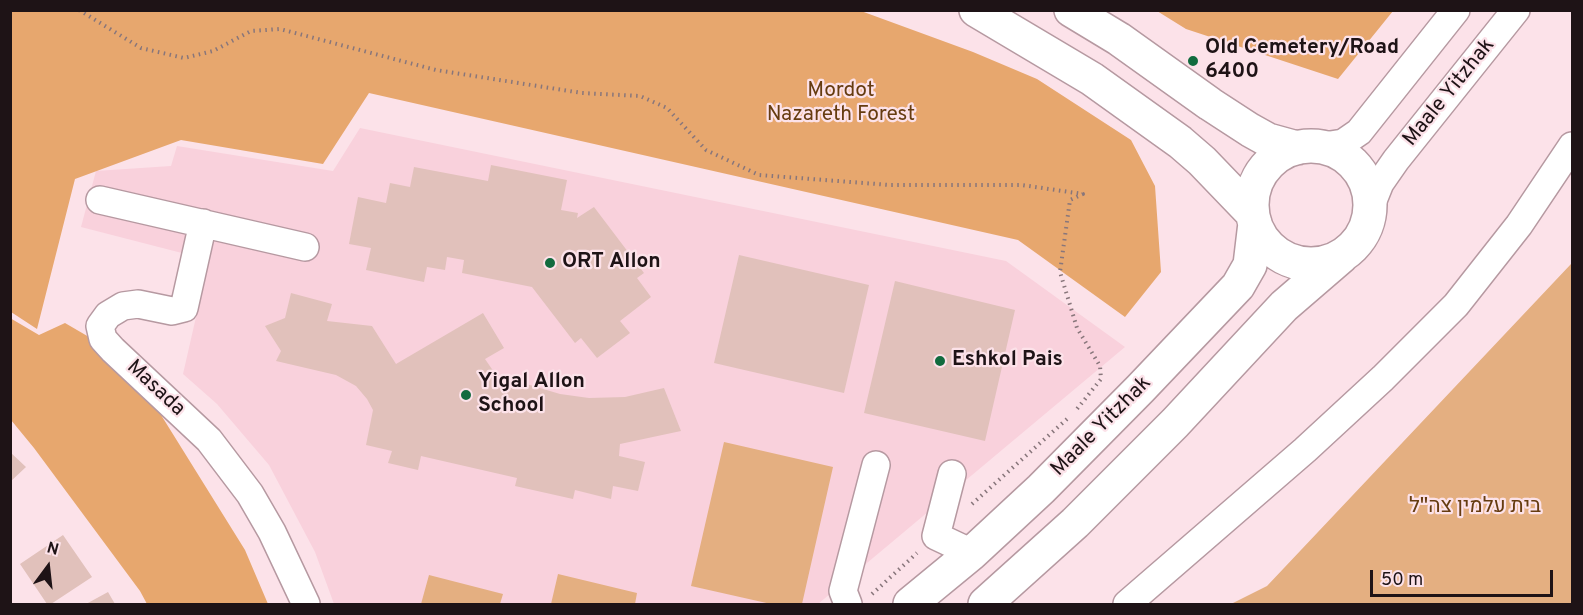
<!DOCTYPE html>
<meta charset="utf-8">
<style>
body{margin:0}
#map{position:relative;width:1583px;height:615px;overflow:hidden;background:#fce2e9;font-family:Overpass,sans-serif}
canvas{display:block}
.frame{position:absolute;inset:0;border:12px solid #1e1316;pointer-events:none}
.north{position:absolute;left:18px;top:537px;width:60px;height:60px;-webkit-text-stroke:4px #fce2e9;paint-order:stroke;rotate:15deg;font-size:16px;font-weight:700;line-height:24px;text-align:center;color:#1e1316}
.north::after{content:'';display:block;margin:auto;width:21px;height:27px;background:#1e1316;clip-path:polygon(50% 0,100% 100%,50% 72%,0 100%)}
.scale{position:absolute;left:1370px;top:570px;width:183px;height:27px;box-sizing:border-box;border:3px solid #1e1316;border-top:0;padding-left:8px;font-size:18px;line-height:21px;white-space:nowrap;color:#1e1316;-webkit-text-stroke:4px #fce2e9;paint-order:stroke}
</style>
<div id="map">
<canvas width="1583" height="615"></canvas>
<div class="frame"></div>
<div class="north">N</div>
<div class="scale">50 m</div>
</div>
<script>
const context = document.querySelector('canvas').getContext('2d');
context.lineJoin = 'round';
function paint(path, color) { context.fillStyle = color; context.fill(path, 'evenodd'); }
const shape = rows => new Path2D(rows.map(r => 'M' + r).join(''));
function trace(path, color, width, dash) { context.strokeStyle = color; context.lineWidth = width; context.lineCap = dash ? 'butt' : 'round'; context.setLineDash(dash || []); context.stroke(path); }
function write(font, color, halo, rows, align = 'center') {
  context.font = font + ' Overpass,Heebo,sans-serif'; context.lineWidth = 4.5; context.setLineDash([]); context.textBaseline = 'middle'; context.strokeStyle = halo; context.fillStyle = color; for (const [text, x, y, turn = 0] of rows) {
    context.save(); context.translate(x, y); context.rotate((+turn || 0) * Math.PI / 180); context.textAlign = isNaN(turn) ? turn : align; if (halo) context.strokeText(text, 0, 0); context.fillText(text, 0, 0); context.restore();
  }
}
const built = shape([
 [360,128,1006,261,1125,347,818,604,334,604,315,552,269,465,217,404,183,374,209,260,81,227,96,171,171,166,177,146,333,171]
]);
const green = shape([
 [1571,264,1572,604,1231,604,1267,586],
 [724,442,833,467,802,604,771,604,691,586],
 [558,574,637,593,635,604,551,604],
 [429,575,503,594,500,604,421,604]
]);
const forest = shape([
 [10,11,861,11,973,52,1037,79,1131,140,1155,186,1161,272,1125,317,1018,240,369,93,323,164,181,140,75,179,37,329,11,312],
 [1157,11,1393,10,1393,11,1338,79,1186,29],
 [10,318,39,335,65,323,101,344,143,386,245,550,268,604,147,604,140,591,34,448,11,420]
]);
const building = shape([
 [491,165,567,180,561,210,578,213,577,218,594,207,644,273,637,278,651,297,620,321,630,333,597,358,581,338,575,343,532,287,462,273,464,260,447,257,445,270,427,267,424,282,366,270,371,248,349,244,358,197,386,203,390,183,410,187,414,167,488,181],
 [739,255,869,285,844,393,714,363],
 [895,281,1015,310,985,441,864,413],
 [291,293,332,304,327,321,372,326,396,364,483,313,504,348,485,359,496,375,560,394,589,398,625,397,664,388,681,431,620,444,619,456,645,462,638,491,613,486,611,499,575,490,573,499,515,486,517,478,421,456,418,470,388,463,392,451,366,445,373,410,367,399,356,386,336,375,276,361,281,351,265,326,285,318],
 [10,452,26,467,10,482],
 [63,535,92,577,51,604,47,604,20,564],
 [108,592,115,604,86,604]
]);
const path = shape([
 [79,10,141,48,184,58,213,51,251,31,280,29,436,70,582,93,640,96,667,108,706,150,759,175,890,185,1022,185,1083,194,1070,200,1060,272,1077,328,1100,366,1101,379,1077,409],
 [972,504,1067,419],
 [872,594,917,553]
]);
const minor = shape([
 [1318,147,1343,143,1359,132,1456,10],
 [100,200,305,247],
 [1370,208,1380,183,1396,160,1516,10],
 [203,223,184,308,172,311,138,304,123,306,108,315,100,326,103,339,113,350,209,440,250,494,272,532,306,604],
 [952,474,936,536,972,553],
 [848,604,843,591,876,465],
 [1127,604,1305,450,1383,378,1456,305,1519,225,1572,146]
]);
const major = shape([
 [976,10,1092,79,1180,142,1202,161,1252,213],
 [1071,10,1119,39,1210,104,1250,130,1268,140,1297,148],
 '1252 205a59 59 0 1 1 118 0a59 59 0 1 1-118 0Z',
 [910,604,972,553,1041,489,1140,389,1238,286,1250,265,1255,223],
 [985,604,1075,523,1175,423,1284,306,1342,256]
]);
const markers = [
 [1193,61,6,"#116b3e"],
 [550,263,6,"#116b3e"],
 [940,361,6,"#116b3e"],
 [466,395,6,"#116b3e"]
];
const poiNames = [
 ["Old Cemetery/Road",1205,49],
 ["6400",1205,73],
 ["ORT Allon",562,263],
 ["Eshkol Pais",952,361],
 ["Yigal Allon",478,383],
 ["School",478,407]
];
const parkNames = [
 ["Mordot",841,92],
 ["Nazareth Forest",841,116],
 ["בית עלמין צה\"ל",1475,508]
];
const streetNames = [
 ["Maale Yitzhak",1450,93,-51],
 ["Masada",155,389,43],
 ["Maale Yitzhak",1102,427,-45]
];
paint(built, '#f9d1dc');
paint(green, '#e4af81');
paint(forest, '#e7a76e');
paint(building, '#e1c1bb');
trace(minor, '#b699a1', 30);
trace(major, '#b699a1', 36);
trace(path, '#88767b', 4, [1.5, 4.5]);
trace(minor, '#fff', 27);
trace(major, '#fff', 33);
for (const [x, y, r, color] of markers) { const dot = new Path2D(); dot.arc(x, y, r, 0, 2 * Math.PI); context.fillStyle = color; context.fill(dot); trace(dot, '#fce2e9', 2); }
write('bold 21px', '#1e1316', '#fce2e9', poiNames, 'left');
write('21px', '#663c10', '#fce2e9', parkNames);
write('21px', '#1e1316', '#fce2e9', streetNames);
</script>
